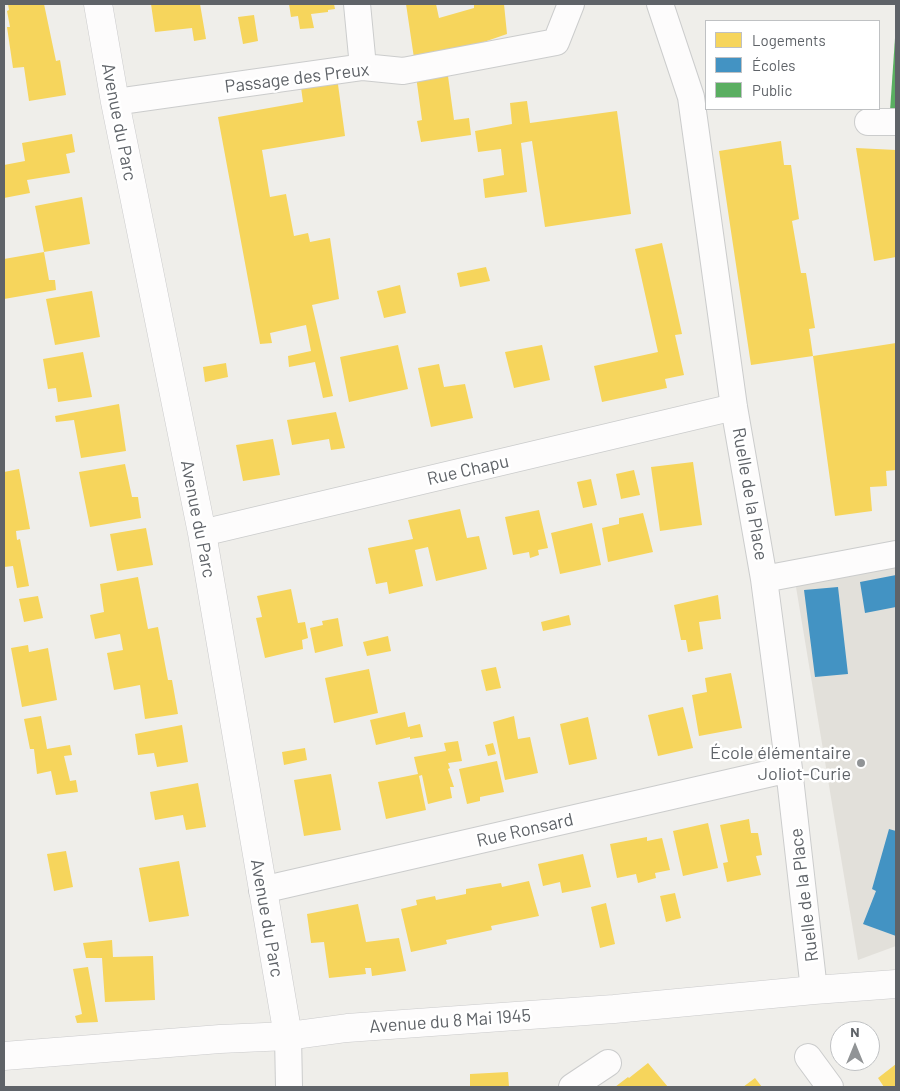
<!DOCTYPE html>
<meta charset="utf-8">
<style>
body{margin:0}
#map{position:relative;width:900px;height:1091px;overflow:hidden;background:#efeeea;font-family:Barlow,sans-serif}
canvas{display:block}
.frame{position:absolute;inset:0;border:5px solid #5f6368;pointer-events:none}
.legend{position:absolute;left:705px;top:20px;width:175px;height:90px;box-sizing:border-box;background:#fff;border:1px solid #bfc1c3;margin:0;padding:6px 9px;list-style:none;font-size:15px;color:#5f6368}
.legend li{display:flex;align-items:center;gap:10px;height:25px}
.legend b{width:25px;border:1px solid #bfc1c3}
.north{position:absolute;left:830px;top:1021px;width:50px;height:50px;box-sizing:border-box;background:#fff;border:1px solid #bfc1c3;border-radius:50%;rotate:0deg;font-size:14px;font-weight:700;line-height:20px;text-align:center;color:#5f6368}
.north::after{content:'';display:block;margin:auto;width:18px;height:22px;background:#919496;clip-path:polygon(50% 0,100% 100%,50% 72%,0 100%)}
</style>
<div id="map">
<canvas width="900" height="1091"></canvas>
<div class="frame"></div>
<ul class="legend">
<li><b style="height:14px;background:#f6d55c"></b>Logements</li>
<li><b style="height:14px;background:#4393c3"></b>Écoles</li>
<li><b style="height:14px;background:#5aae61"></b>Public</li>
</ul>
<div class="north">N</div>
</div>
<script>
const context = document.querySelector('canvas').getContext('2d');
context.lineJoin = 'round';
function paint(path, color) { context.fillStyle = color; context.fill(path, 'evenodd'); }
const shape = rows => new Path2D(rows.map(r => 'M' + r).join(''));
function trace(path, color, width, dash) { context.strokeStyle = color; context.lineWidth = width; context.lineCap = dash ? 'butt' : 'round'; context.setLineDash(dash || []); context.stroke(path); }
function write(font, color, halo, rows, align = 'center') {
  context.font = font + ' Barlow,sans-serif'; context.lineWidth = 5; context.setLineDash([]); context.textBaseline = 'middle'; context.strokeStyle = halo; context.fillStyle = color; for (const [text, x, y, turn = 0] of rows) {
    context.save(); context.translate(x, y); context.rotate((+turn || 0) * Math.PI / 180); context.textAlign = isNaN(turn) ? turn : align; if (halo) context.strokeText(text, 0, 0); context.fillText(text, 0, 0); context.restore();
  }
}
const education = shape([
 [896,564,896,946,858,960,795,581]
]);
const homes = shape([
 [8,4,44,4,56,61,60,60,66,95,29,101,24,67,13,68,7,27,10,27,7,11,9,10],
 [151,4,200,4,206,39,194,41,192,28,155,32],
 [289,4,334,4,335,9,328,10,328,12,311,14,314,28,300,29,298,16,291,17],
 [406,4,436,4,439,18,474,8,474,4,504,4,507,34,452,53,414,58],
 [254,15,258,41,243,44,238,17],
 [416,76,448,76,454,120,469,118,471,135,421,142,417,121,422,120],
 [337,77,345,136,262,150,270,197,286,194,294,236,308,233,310,242,330,238,339,299,312,305,333,396,323,398,315,362,289,367,288,356,311,351,306,325,270,333,272,343,260,344,218,117,303,102,300,80],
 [527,101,530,123,617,111,631,214,545,227,532,141,521,143,527,192,485,198,483,179,504,175,501,149,478,152,475,131,512,124,510,103],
 [72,134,75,152,66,154,70,173,27,180,30,193,4,198,4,165,25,161,22,143],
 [781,141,784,165,791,165,799,219,792,221,801,273,806,273,815,328,809,329,813,356,896,343,896,470,886,471,887,486,870,487,872,511,835,516,813,356,751,365,719,151],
 [856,148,896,150,896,257,874,261],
 [82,197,90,244,44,252,35,206],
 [662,243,682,334,675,335,684,375,665,379,667,388,602,402,594,366,658,352,635,249],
 [44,252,49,280,55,280,56,290,4,299,4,283,5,283,4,259],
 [486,267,490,281,460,287,457,273],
 [400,285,406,313,384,318,377,291],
 [92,291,100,337,55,345,46,299],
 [398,345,408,389,349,402,340,357],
 [542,345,550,380,514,388,505,352],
 [83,352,92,397,58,402,56,388,48,389,43,359],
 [226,363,228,377,205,382,203,367],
 [439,364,444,387,465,384,473,418,431,427,418,368],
 [119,404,126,451,81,458,74,420,56,422,55,416],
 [336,412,345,448,331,450,329,439,292,445,287,420],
 [273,439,280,475,243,481,236,445],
 [693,462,702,525,660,531,651,467],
 [125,464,132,497,138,497,141,518,90,527,79,472],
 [19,469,30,529,16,531,17,540,20,539,29,586,17,588,13,566,4,567,4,472],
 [634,470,640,495,621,499,616,474],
 [591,479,597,505,583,508,577,482],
 [460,509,467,538,479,536,487,569,436,581,428,547,415,550,423,586,389,594,387,582,376,584,368,548,413,539,408,520],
 [539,510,548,548,538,550,539,555,530,558,529,552,513,555,505,517],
 [643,513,653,552,608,562,602,528,619,524,619,518],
 [592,523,601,565,560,574,551,533],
 [146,528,153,565,117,571,110,534],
 [138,577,148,629,158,627,168,680,172,680,178,714,145,719,140,685,114,690,107,653,123,650,120,634,95,639,90,615,104,612,100,584],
 [291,589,298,623,305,622,308,638,302,640,303,649,265,658,256,618,262,617,257,596],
 [718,595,721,619,699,622,703,649,688,652,686,640,681,640,674,605],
 [38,596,43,618,24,622,19,599],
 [569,615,571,625,543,631,541,622],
 [338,618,343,646,315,653,310,628,323,625,322,621],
 [388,636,391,651,367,656,363,642],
 [28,645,29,652,48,648,57,700,22,707,11,648],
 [496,667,501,688,486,691,481,670],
 [369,669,378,713,334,723,325,678],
 [731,673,742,728,699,736,692,695,707,692,705,678],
 [683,707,693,748,658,756,648,715],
 [405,712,408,727,420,724,423,737,410,739,410,737,376,745,370,720],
 [41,716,47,749,70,745,72,755,64,756,70,781,76,780,78,792,56,795,51,771,37,774,34,749,30,749,24,719],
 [514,716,518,739,530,737,538,773,505,780,493,722],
 [588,717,597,759,569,765,560,724],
 [182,725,188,762,157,767,154,753,138,755,135,734],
 [458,741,462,761,448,763,450,768,448,769,454,787,450,787,452,798,428,804,422,775,419,776,426,810,386,819,378,782,418,774,414,757,446,751,444,743],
 [493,743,496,754,488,756,485,745],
 [305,748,307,760,284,765,282,752],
 [497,761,504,792,480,797,480,801,467,804,459,769],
 [331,774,341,830,304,836,294,780],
 [198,783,206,827,186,830,183,815,155,820,150,792],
 [749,819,751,833,758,833,762,855,756,856,761,875,727,882,723,863,728,862,720,825],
 [708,823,718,868,683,876,673,831],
 [647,837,647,841,662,838,670,870,655,873,656,878,638,883,636,874,617,878,610,844],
 [66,851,73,887,54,891,47,854],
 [583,854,591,887,562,893,560,882,543,886,538,864],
 [179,861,189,916,149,922,139,868],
 [529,881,539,916,491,926,492,930,446,940,447,944,411,952,401,909,417,905,416,900,435,896,436,900,466,894,466,889,501,883,502,887],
 [675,893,681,918,666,922,660,896],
 [606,903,615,944,600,948,591,907],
 [358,904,366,942,399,938,406,971,372,976,371,968,365,968,366,974,329,978,324,942,311,943,307,914],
 [112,940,113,957,153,956,155,1000,105,1002,102,958,86,958,83,943],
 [88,967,98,1022,77,1023,75,1016,82,1014,73,969],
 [648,1063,668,1087,615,1087,628,1077,629,1078],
 [896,1064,896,1087,884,1087,878,1078],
 [508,1072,509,1087,470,1087,470,1074],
 [755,1078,762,1087,743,1087]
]);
const schools = shape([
 [896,575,896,607,865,613,860,582],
 [838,587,848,674,815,677,804,590],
 [889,829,896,831,896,936,863,924,876,891,872,889]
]);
const public = shape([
 [895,38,896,38,896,118,890,111]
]);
const street = shape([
 [357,4,363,67],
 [660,4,691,97,734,407,764,579,789,769,814,990],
 [115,102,363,67,403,71,556,42,571,4],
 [868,122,896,122],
 [202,533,734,407],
 [764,579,896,554],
 [262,890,789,769],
 [288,1036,289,1087],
 [808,1057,830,1087],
 [572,1087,608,1063]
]);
const secondary = shape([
 [98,4,115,102,202,533,288,1036],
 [4,1056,220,1039,288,1036,347,1028,614,1009,814,990,896,984]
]);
const markers = [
 [861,763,5,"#919496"]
];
const streetNames = [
 ["Passage des Preux",297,78,-7],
 ["Avenue du Parc",119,122,79],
 ["Rue Chapu",468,470,-13],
 ["Ruelle de la Place",750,494,80],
 ["Avenue du Parc",198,519,79],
 ["Rue Ronsard",525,830,-13],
 ["Ruelle de la Place",804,895,-97],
 ["Avenue du Parc",267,918,80],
 ["Avenue du 8 Mai 1945",450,1021,-4]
];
const poiNames = [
 ["École élémentaire",851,753],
 ["Joliot-Curie",851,774]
];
paint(education, '#e2e0da');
paint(homes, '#f6d55c');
paint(schools, '#4393c3');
paint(public, '#5aae61');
trace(street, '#cbcccc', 28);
trace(secondary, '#cacacb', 29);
trace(street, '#fdfcfc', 26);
trace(secondary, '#fdfcfc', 28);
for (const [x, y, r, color] of markers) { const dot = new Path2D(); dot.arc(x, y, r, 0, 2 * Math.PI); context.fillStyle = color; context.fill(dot); trace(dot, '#fff', 2); }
write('18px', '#5f6368', '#fff', streetNames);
write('18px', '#5f6368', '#fff', poiNames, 'right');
</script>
